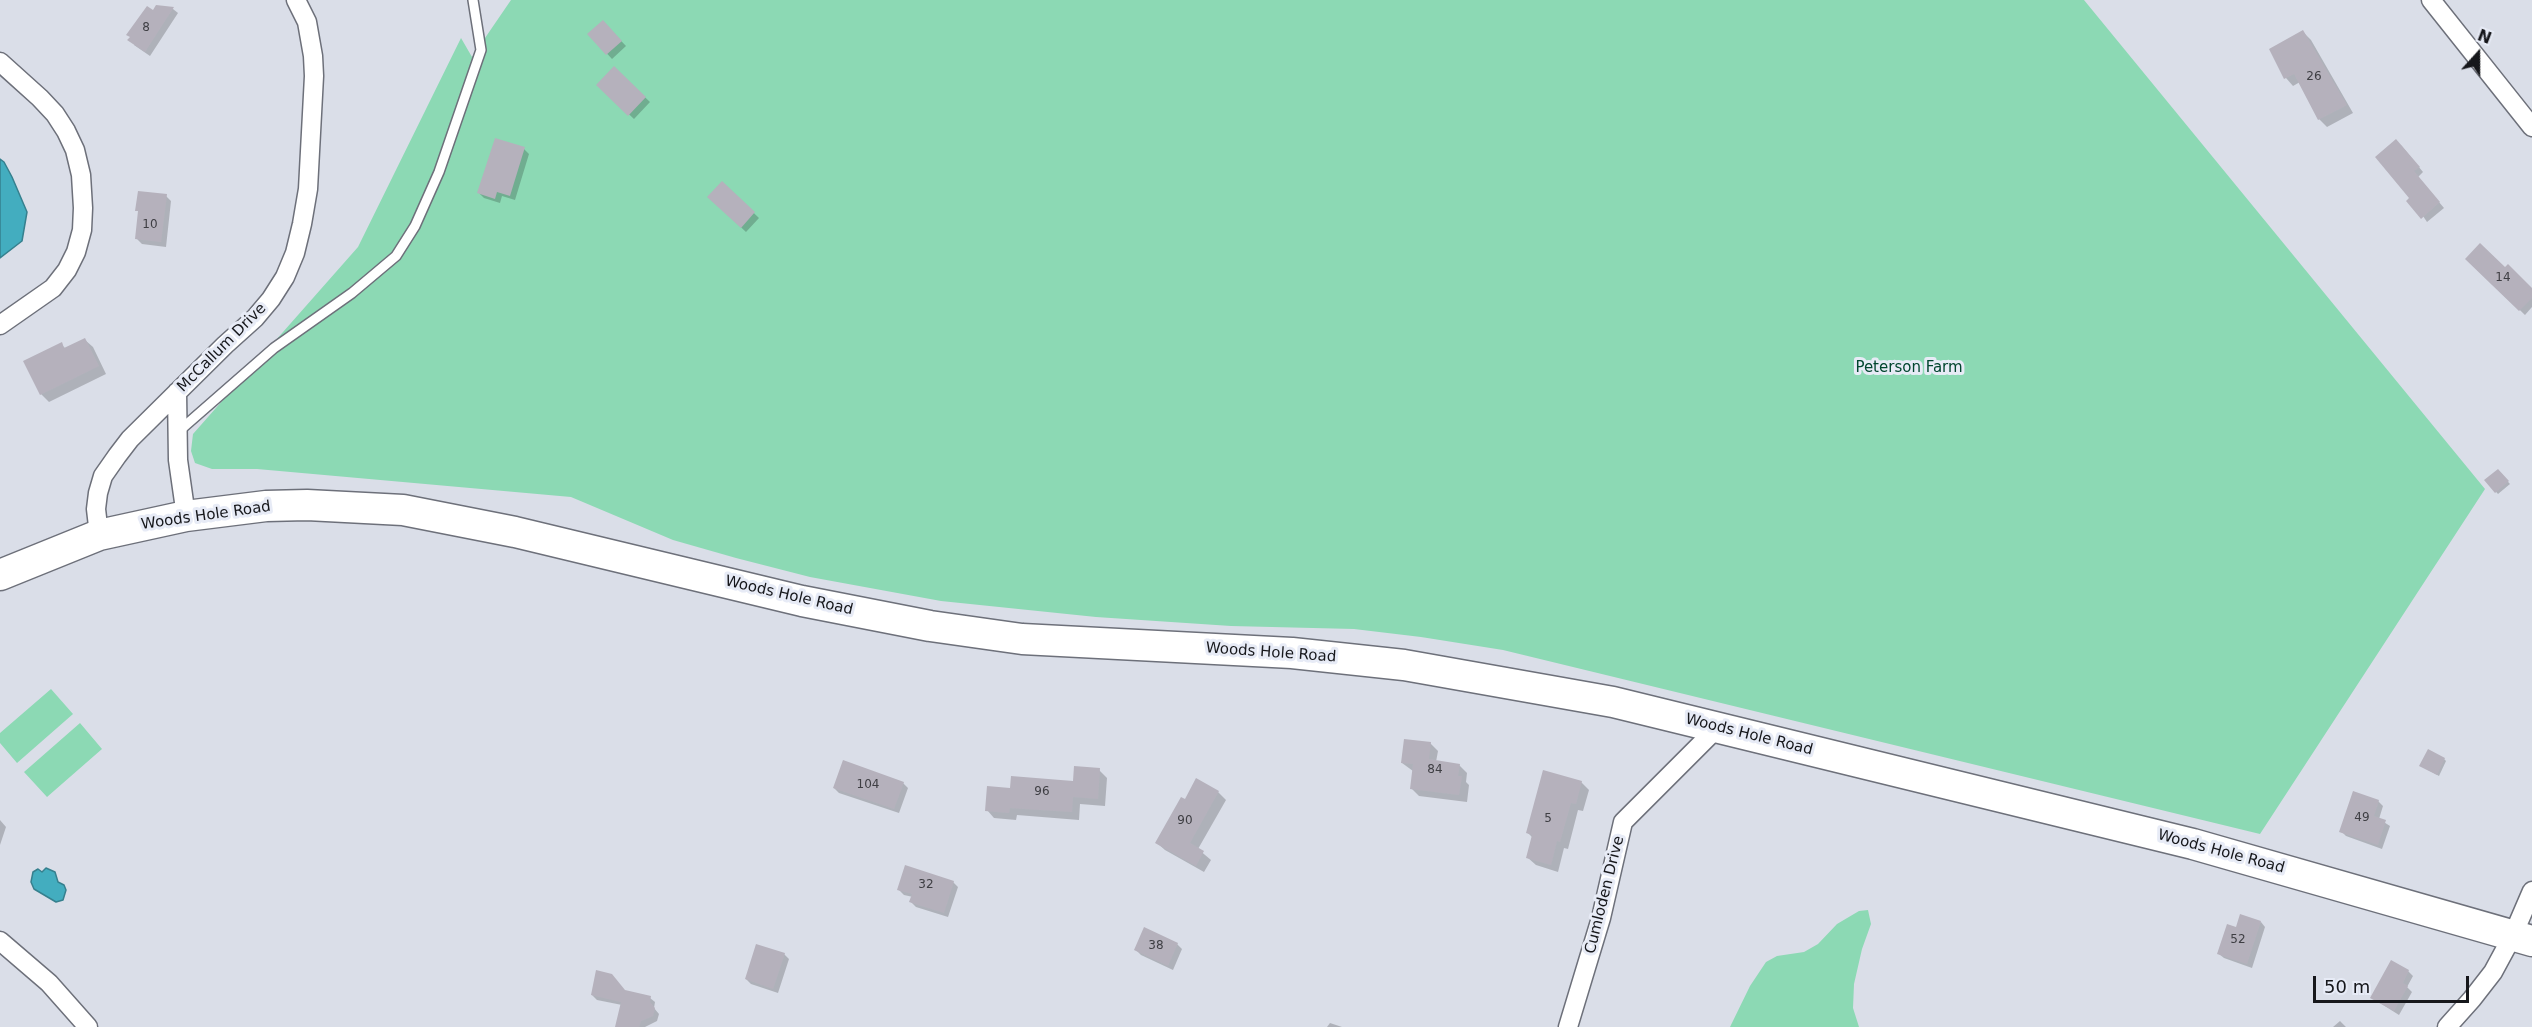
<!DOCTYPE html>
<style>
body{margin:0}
#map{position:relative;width:2532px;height:1027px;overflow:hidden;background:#dadee8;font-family:"DejaVu Sans",sans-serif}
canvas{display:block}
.north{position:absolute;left:2448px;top:24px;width:60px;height:60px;-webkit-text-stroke:4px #e7ebf6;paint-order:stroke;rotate:21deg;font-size:16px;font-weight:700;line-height:24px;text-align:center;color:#16171b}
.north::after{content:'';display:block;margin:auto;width:21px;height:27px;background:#16171b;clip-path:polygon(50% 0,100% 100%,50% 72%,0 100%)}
.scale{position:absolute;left:2313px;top:976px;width:156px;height:27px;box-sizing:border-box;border:3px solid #16171b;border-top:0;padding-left:8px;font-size:18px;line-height:21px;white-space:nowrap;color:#16171b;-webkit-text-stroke:4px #e7ebf6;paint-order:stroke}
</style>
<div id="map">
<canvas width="2532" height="1027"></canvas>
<div class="north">N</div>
<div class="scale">50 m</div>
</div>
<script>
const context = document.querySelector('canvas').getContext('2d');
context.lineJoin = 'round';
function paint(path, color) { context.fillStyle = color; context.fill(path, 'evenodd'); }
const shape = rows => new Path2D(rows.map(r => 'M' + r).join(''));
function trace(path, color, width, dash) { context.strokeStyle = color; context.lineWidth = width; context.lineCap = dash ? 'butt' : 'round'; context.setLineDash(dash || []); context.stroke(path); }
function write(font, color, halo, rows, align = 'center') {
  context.font = font + ' "DejaVu Sans",sans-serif'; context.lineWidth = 6; context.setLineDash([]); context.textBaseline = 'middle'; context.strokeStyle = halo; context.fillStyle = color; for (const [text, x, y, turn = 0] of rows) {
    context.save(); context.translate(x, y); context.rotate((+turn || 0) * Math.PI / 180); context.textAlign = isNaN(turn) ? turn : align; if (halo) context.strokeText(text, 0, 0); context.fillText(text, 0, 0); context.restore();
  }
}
const green = shape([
 [511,0,2084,0,2485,489,2260,834,1503,650,1421,637,1354,629,1231,626,1096,617,941,601,810,577,736,558,673,540,571,497,257,469,212,469,195,463,191,451,193,434,358,247,461,38,472,57],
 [51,689,73,714,17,763,0,743,0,733],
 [80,723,102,749,47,797,24,772],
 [1868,910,1871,924,1862,949,1854,984,1853,1008,1859,1027,1730,1027,1750,986,1766,962,1777,956,1804,952,1818,944,1837,924,1859,911]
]);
const water = shape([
 [0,159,4,162,12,177,27,212,22,241,0,258,0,159],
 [46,868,55,872,58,882,64,885,66,890,63,900,56,902,34,889,31,882,33,872,38,869,42,872,46,868]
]);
const shadow = shape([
 [157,6,173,9,178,13,150,56,134,45],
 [603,22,626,46,612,59,589,34],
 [2303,32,2311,40,2353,113,2327,127,2319,119,2300,82,2293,86,2286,78,2271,49],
 [614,68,650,102,634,119,598,85],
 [2401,145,2423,172,2418,177,2444,208,2427,222,2411,198],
 [524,149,529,154,515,200,502,196,500,203,484,198,479,193],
 [722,183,759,218,746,232,709,197],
 [166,196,171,201,166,247,142,244,137,239,140,213,137,210],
 [2467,259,2505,270,2532,290,2532,307,2525,315],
 [85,340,93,347,106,374,49,402,41,394,61,344,66,349],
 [2498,471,2510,484,2498,494,2486,481],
 [1430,743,1438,751,1436,762,1459,765,1467,773,1466,782,1469,785,1467,802,1419,796,1411,788,1413,771,1402,763],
 [2444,759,2446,761,2439,776,2421,766],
 [1099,770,1107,778,1105,806,1080,804,1079,820,1017,815,1016,820,994,818,987,810,1012,789,1074,783],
 [1581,782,1589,790,1583,811,1578,810,1568,849,1564,848,1558,872,1536,865,1528,858,1533,838,1528,833],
 [903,783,908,788,899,813,839,793,834,788],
 [1218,792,1226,800,1198,849,1211,860,1204,872,1165,850,1157,843,1185,801],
 [2378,801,2383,806,2379,819,2390,826,2382,849,2346,836,2341,831],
 [0,820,6,827,0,845],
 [953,882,958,887,948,917,916,907,911,902,913,897,904,895,899,890],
 [2261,922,2265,927,2252,968,2224,958,2219,954,2237,929],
 [1177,944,1182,949,1173,970,1141,955,1136,950],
 [784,954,789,959,778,993,751,984,746,979],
 [2408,971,2413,976,2407,987,2412,992,2399,1015,2372,998],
 [592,995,650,998,655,1002,654,1008,659,1014,657,1021,645,1027,617,1027,622,1005,597,1000],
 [2340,1021,2346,1027,2333,1027],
 [1330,1023,1342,1027,1327,1027]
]);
const building = shape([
 [156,5,174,7,145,52,127,40,130,37,126,35,147,6,153,10],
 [603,20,622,41,606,55,587,34],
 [2303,30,2347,105,2318,120,2294,74,2284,79,2269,49],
 [614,66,646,97,628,116,596,85],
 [495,138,525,147,510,196,497,192,495,199,477,193],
 [2396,139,2420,167,2414,171,2440,202,2421,219,2406,201,2409,198,2375,157],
 [722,181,755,212,741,228,707,197],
 [138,191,167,194,161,242,135,239,138,211,135,211],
 [2480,243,2505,267,2508,264,2532,288,2532,298,2519,311,2465,259],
 [85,338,99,366,40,395,23,361,62,342,64,348],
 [2498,469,2509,481,2495,493,2484,480],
 [1404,739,1431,742,1429,759,1460,764,1458,776,1462,776,1459,795,1410,789,1413,764,1401,763],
 [2428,749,2445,758,2437,775,2419,766],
 [843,760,904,782,894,809,833,788],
 [1074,766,1100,768,1098,799,1073,797,1072,812,1010,808,1009,813,985,811,987,786,1010,788,1011,776,1073,781],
 [1543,770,1582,781,1576,804,1571,803,1560,842,1557,841,1551,865,1526,858,1532,835,1526,833],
 [1196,778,1219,791,1190,843,1204,851,1196,866,1155,843,1181,797,1185,799],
 [2353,791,2379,800,2374,816,2386,820,2378,845,2339,832],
 [905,865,954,881,944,913,909,902,912,894,897,890],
 [2240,914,2261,921,2247,964,2217,954,2227,924,2236,927],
 [1144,927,1178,943,1168,966,1134,950],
 [756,944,785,953,773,989,745,979],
 [2391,960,2409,970,2403,983,2408,986,2394,1011,2370,998],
 [596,970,612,974,625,990,651,996,650,1002,655,1008,653,1016,641,1021,639,1027,615,1027,621,1002,591,995]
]);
const service = shape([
 [179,431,274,348,352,293,396,256,415,226,439,172,481,50,473,0]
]);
const minor = shape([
 [2431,0,2532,127],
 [0,62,40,98,55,114,66,131,75,150,81,175,83,208,82,230,76,252,67,270,53,288,0,325],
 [177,392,178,460,186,516],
 [99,535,96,509,98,493,103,476,117,456,130,439,225,345,255,318,271,299,285,277,295,253,302,224,308,189,314,76,313,56,307,22,296,0],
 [0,941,49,983,88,1027],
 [1568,1027,1601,918,1623,822,1718,727],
 [2447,1027,2472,999,2493,972,2513,935,2532,891]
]);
const trunk = shape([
 [0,575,99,535,186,516,266,506,307,505,403,510,515,532,802,601,930,626,1022,639,1292,653,1404,665,1613,702,2193,844,2532,941]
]);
const numberNames = [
 ["8",146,28],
 ["26",2314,77],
 ["10",150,225],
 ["14",2503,278],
 ["84",1435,770],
 ["104",868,785],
 ["96",1042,792],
 ["49",2362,818],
 ["5",1548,819],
 ["90",1185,821],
 ["32",926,885],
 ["52",2238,940],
 ["38",1156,946]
];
const streetNames = [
 ["McCallum Drive",222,348,-45],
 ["Woods Hole Road",206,516,-8],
 ["Woods Hole Road",789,596,13],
 ["Woods Hole Road",1271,653,4],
 ["Woods Hole Road",1749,735,14],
 ["Woods Hole Road",2221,852,15],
 ["Cumloden Drive",1605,895,-76]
];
const parkNames = [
 ["Peterson Farm",1909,368]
];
paint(green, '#8cd9b4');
paint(water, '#43adbf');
trace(water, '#36808e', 1.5);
paint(shadow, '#0003');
paint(building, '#b5b1bc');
trace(service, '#6d707a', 12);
trace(minor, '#6d707a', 21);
trace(trunk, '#6d707a', 33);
trace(service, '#fff', 9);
trace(minor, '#fff', 18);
trace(trunk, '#fff', 30);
write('12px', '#3e3e43', null, numberNames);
write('15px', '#16171b', '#e7ebf6', streetNames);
write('15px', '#00462e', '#e7ebf6', parkNames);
</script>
